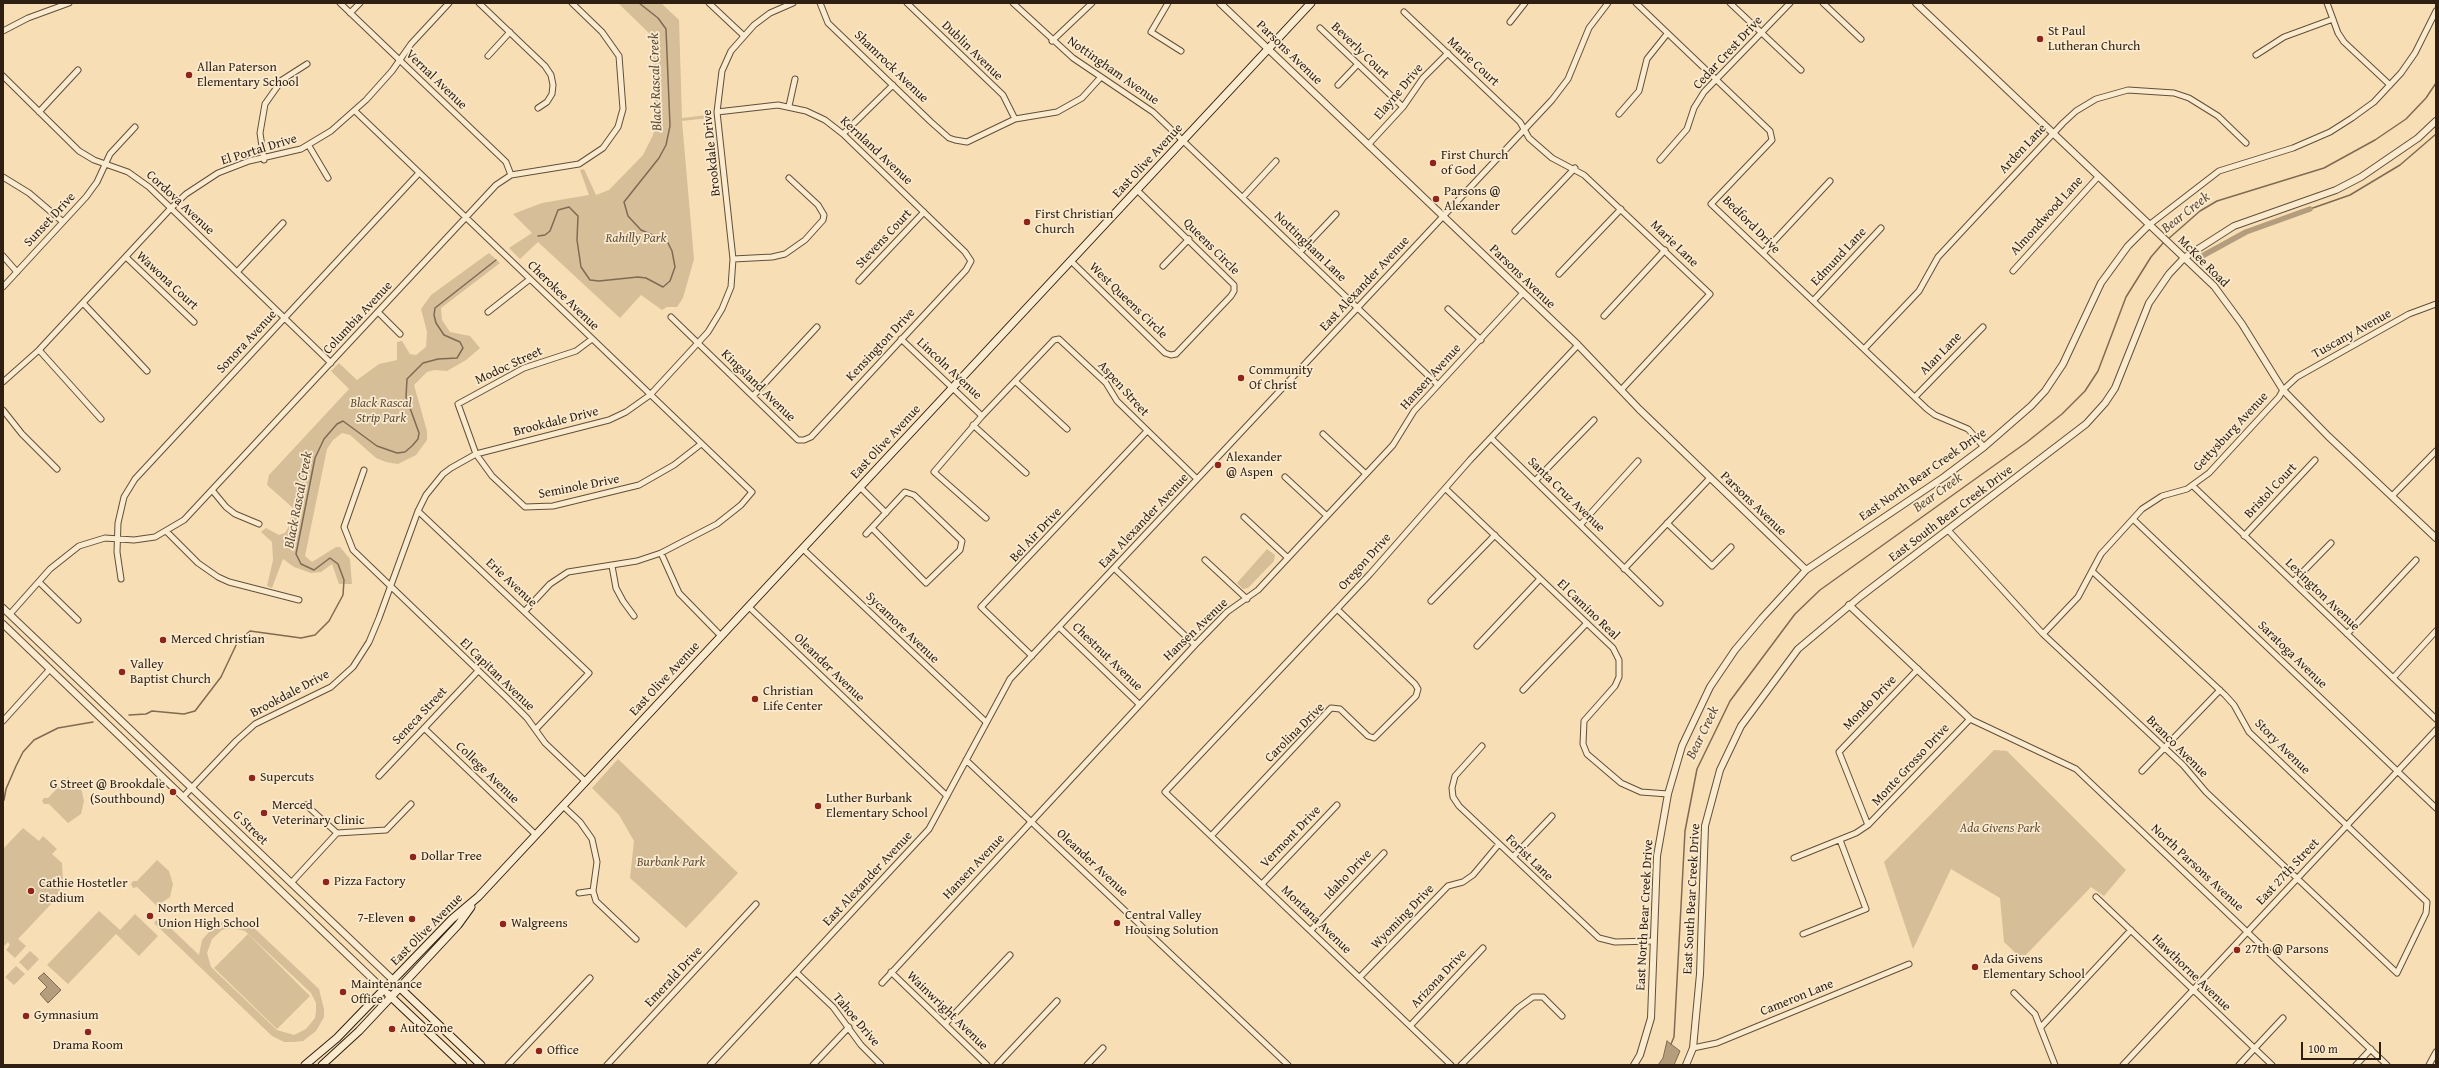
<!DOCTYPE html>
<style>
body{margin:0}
#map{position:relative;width:2439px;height:1068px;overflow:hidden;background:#f8deb4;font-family:"Gentium Book Plus",serif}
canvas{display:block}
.frame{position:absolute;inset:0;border:4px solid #2f1f13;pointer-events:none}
.scale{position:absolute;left:2301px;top:1042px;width:80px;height:18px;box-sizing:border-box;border:2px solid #2f1f13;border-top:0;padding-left:5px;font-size:12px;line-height:14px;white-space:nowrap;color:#2f1f13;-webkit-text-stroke:3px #faeace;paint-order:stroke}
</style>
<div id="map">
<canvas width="2439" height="1068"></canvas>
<div class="frame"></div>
<div class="scale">100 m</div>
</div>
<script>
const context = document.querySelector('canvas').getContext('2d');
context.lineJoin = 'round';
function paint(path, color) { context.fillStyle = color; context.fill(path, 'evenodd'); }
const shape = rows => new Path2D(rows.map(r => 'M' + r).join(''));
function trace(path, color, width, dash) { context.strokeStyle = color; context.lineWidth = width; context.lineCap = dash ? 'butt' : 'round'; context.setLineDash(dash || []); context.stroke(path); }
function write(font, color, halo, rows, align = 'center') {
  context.font = font + ' "Gentium Book Plus",serif'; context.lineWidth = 3.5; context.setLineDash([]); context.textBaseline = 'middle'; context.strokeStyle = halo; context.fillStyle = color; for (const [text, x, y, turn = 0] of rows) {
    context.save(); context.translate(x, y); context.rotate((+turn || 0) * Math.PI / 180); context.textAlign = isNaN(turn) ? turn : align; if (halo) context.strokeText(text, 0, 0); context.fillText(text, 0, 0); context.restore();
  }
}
const green = shape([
 [618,3,661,3,679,20,682,118,708,115,708,118,682,121,694,259,683,298,677,307,667,307,662,310,641,295,620,318,538,242,520,259,509,248,532,233,513,214,542,203,589,195,580,170,584,169,596,195,609,190,643,155,653,135,656,123,652,36],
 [489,253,500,263,441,308,442,320,450,332,470,336,480,348,466,360,447,371,434,370,427,372,414,385,427,431,427,440,416,455,398,464,386,462,376,458,350,435,342,433,333,440,327,449,305,556,312,562,336,547,340,547,350,559,352,584,339,584,332,564,321,572,311,573,294,567,283,559,272,588,267,586,273,560,272,542,261,532,266,528,279,535,285,533,288,528,293,508,267,485,269,475,349,389,331,371,339,363,357,380,379,364,397,360,397,342,402,341,410,354,416,355,426,347,427,332,421,309,431,295],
 [1267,549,1275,555,1274,561,1248,588,1243,589,1237,583],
 [1994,750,2007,751,2126,870,2104,896,2091,887,2022,959,2004,942,2000,898,1951,869,1913,949,1884,862],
 [618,759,738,873,686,928,630,878,634,841,619,815,592,788],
 [68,777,81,788,84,801,81,814,68,823,49,804,44,804,42,801,44,798,48,798],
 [23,828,39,841,43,836,57,849,52,854,62,863,63,882,55,900,18,939,26,946,15,958,6,950,10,945,8,942,3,947,3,849],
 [157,860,169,871,173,884,170,897,157,906,137,887,133,888,131,884,133,881,137,881],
 [99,911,120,930,135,914,158,936,139,956,116,934,68,984,47,965],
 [159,917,199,955,202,940,215,925,228,920,236,920,254,928,319,989,324,1009,324,1017,316,1031,303,1041,294,1042,284,1042,272,1036,154,923],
 [232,928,245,931,311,993,316,1003,316,1011,315,1018,306,1029,294,1035,277,1030,211,967,207,953,212,939,222,930],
 [248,934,310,996,277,1029,214,968],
 [30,951,39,959,28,971,19,962],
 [16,966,25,974,14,985,5,977]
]);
const water = shape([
 [44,973,61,990,48,1003,40,994,47,987,38,978,44,973],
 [1667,1041,1680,1051,1674,1065,1658,1065,1663,1058,1667,1041]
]);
const stream = shape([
 [2310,209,2350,195,2400,165,2436,134],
 [538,236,545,235,550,231,558,210,569,207,578,216,577,240,581,267,590,280,599,281,638,277,646,278,663,287,670,281,675,267,672,251,667,241,641,230,628,216,624,202,659,158,666,145,670,126,666,29,658,18,639,3],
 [2167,240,2200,211,2217,201,2324,168,2375,140,2406,119,2426,98,2436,83],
 [129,715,146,714,152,711,184,714,195,711,221,677,238,641,250,631,301,638,315,635,329,621,343,595,344,580,338,564,330,558,314,570,301,564,296,554,315,458,324,439,337,424,343,421,377,446,397,453,405,452,412,446,418,439,419,433,406,397,407,379,423,363,438,359,457,358,463,348,460,342,444,335,436,323,434,315,435,308,496,260],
 [4,800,6,789,16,766,23,752,34,740,58,728,93,722],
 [1671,1044,1674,1037,1685,831,1697,769,1730,701,1795,614,1820,590,2027,442,2062,414,2085,391,2098,371,2126,297,2151,257,2164,242]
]);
const canal = shape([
 [2204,255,2246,232,2310,209]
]);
const minor = shape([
 [340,3,506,162,511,175],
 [479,3,545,66,551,75,553,85,552,94,547,102,538,108],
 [709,3,743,35],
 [820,3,828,23,931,122,949,138,955,140,967,142,1015,119,1057,112,1082,98,1101,77],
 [907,3,1003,95,1015,119],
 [1013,3,1073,58,1153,112,1438,385],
 [1168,3,1151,32,1181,51],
 [1636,3,1770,131,1772,140,1711,204,1927,409,1935,415,1968,429,1984,447],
 [1730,3,1801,70],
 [1823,3,1861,39],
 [2327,3,2338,33,2344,42,2390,85],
 [1404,12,1520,122,1529,138,1552,158,1584,175,1710,294,1622,389],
 [350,13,360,3],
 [1510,22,1525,3],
 [1320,28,1403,107],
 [3,31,28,18,69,3],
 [1052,41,1092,3],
 [2256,55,2284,37,2333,19],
 [488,56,510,32],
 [3,76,79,151,94,160,128,172,149,187,331,363],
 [1338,85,1358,64],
 [789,106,795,79],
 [355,111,752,492,741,505,717,524,661,553,637,561,568,572,550,584,525,611],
 [39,112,78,70],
 [1619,114,1639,91,1647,59,1667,34],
 [843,134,893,85],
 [1368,145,1403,107,1423,78,1448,53],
 [309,146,328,178],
 [264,160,260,133,265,104,282,80,307,64],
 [1660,160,1687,129,1694,108,1704,92,1790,3],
 [3,177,29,193,63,222],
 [1243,197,1276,161],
 [2149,225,2219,171,2293,148,2330,132,2352,118,2374,102,2401,73,2415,53,2436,11],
 [1515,231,1575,168],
 [1300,252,1336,214],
 [1763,253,1830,181],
 [3,256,17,272],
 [126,257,194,322],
 [733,259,772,257,785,254,805,240,823,220,824,215,818,205,789,178],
 [1071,261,1165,353,1171,355,1176,354,1231,296,1234,291,1234,285,1137,190],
 [1163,266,1189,239],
 [2013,271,2098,177],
 [237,272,283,223],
 [1559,274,1621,209],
 [859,281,924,212],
 [3,287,86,197,97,182,110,154,135,127],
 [1813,301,1881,228],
 [83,303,147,371],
 [1448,309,1481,340],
 [378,312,400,334],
 [488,312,530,279],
 [1604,316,1665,250],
 [671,317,798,440,804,440,811,437,966,270,971,261,965,252,843,134,825,120,806,111,778,105,717,112],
 [592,339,576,351,524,368,458,404,476,454,492,476,525,507,553,506,639,485,674,465,701,444],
 [901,339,982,416],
 [1864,349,1919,291,1938,257,2063,123,2076,111,2096,99,2128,90,2174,93,2189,98,2218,116,2246,143],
 [39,350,101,419],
 [1015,381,1067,429],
 [3,382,39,350,171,208,186,194,218,173,249,161,301,149,331,131,366,100,392,71,411,44,449,3],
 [753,396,817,327],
 [1915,397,1983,327],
 [3,410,22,434,57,469],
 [973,425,1026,473],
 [1323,434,1366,474],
 [1491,438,1660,603],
 [364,470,344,527,353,550,508,699,527,718,545,743,586,782],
 [1285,477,1327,516],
 [1535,481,1594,420],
 [2193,486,2436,719],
 [860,487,886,513],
 [1446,489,1613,648,1619,660,1619,677,1615,686,1584,721,1583,744,1587,754,1621,783,1641,792,1668,794],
 [212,490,226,507,235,514,259,524],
 [2392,496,2436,451],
 [418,511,589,673,536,729],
 [1244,517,1288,558],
 [986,518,934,472,982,416,1054,340,1059,339,1106,383,1117,401,1197,479],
 [2133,519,2436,808],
 [1667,523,1712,566,1731,547],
 [1581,524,1638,461],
 [1948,530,2043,634,2183,765,2206,792,2397,973,2426,913,2427,902,2249,732,2234,705,2225,695,2092,571],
 [167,532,198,563,218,577,229,582,299,600],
 [866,534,905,492,914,495,962,541,960,550,926,583,872,528],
 [2244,536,2315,460],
 [803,549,986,722],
 [661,553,679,593,721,636],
 [1205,560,1247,599],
 [612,566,616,588,623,601,634,616],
 [1114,568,1195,645],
 [1624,569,1710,478],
 [121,579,117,552,118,523,124,497,135,479,419,173],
 [39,582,78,620],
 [2293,582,2331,543],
 [1431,601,1495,535],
 [749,607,947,796],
 [10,614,50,569,79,546,105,538,134,540,155,537,184,520,496,185,511,175,579,164,603,148,618,127,623,109,619,56,602,32,572,3],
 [1059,627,1139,704],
 [2043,634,2078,597,2101,554,2142,509,2162,496,2187,489,2209,473,2279,397,2283,390,2297,377,2409,314,2436,304],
 [2347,634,2416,560],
 [1477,646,1540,579],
 [1032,656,981,607,1147,431],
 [2393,678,2436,631],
 [1523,690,1587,623],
 [3,721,50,669],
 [424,728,536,835],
 [1482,746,1455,776,1452,788,1453,797,1459,806,1599,938,1615,942,1653,941],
 [966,760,1288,1065],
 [2142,771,2220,690],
 [379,776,478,671],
 [183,797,236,741,255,724,331,687,353,667,369,642,379,618,418,511,426,495,443,474,451,468,476,454,609,420,626,412,650,395,708,332,722,309,731,287,733,259,717,112,722,71,731,51,754,25,770,13,793,3],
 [306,805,337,833,386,830,411,804],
 [563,806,580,822,592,839,597,862,593,891,596,901,636,939],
 [1868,825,1839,752,1918,669],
 [1211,836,1331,708,1340,709,1368,736,1374,738,1416,696,1418,689,1415,684,1337,609],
 [1513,857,1552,816],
 [1794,858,1856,833,1868,825,1970,719,2076,769,2387,1065],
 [291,883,337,833],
 [1262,884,1337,805],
 [579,893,593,891],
 [2096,897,2272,1065],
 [1311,930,1384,853],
 [1803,934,1866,909,1840,840],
 [891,972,987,1065],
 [797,973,833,1007,861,1045,881,1065],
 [1360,977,1448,886,1463,882,1473,875,1499,844],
 [882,983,1195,645,1227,612,1258,590,1393,445,1414,411,1523,293],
 [2014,993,2035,1014,2055,1065],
 [945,1024,1010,955],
 [1410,1026,1483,948],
 [2041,1027,2131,930],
 [1693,1048,1717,1043,1909,964],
 [508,1065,590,978],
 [607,1065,756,904],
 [710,1065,929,829,1010,679,1552,100,1568,79,1589,28,1608,3],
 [813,1065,849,1027],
 [997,1065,1057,1001],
 [1087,1065,1103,1048],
 [1451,1065,1165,792,1370,574,1470,460,1578,345],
 [1461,1065,1518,1008,1533,997,1543,997,1562,1016],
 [2123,1065,2436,730],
 [2239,1065,2283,1018],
 [2356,1065,2371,1049],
 [2429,1065,2436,1052]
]);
const tertiary = shape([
 [1220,3,1578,345,1639,409,1806,570],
 [1916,3,2214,286,2242,324,2283,390,2328,436,2436,538],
 [1849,605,1970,719],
 [3,608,393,980],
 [3,624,384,990],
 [1634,1065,1640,1055,1651,1018,1657,856,1668,794,1682,746,1710,687,1735,650,1762,618,1806,570,1944,477,1984,447,2031,406,2045,391,2063,364,2101,283,2128,246,2149,225],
 [1686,1065,1693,1048,1700,974,1705,826,1720,770,1741,726,1798,649,1861,596,2086,424,2105,403,2115,388,2149,303,2169,274,2184,258,2234,226,2336,190,2361,177,2418,138,2436,121]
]);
const secondary = shape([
 [397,985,481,1065],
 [388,994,463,1065],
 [305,1065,337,1038,452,919,478,897,1311,3],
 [322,1065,359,1031,405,982,458,925,471,907]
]);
const markers = [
 [2040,39,4,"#8f2418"],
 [189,75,4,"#8f2418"],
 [1433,163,4,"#8f2418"],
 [1436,199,4,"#8f2418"],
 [1027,222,4,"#8f2418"],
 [1241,378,4,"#8f2418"],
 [1218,465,4,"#8f2418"],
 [163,640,4,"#8f2418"],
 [122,672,4,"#8f2418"],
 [755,699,4,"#8f2418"],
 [252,778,4,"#8f2418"],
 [173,792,4,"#8f2418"],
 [818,806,4,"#8f2418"],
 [264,813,4,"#8f2418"],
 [413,857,4,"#8f2418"],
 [326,882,4,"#8f2418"],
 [31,891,4,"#8f2418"],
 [150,916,4,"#8f2418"],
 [412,919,4,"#8f2418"],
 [1117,923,4,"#8f2418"],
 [503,924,4,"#8f2418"],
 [2237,950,4,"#8f2418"],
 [1975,967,4,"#8f2418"],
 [343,992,4,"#8f2418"],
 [26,1016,4,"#8f2418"],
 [392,1029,4,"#8f2418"],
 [88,1032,4,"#8f2418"],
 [539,1051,4,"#8f2418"]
];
const poiNames = [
 ["St Paul",2048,32],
 ["Lutheran Church",2048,47],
 ["Allan Paterson",197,68],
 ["Elementary School",197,83],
 ["First Church",1441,156],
 ["of God",1441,171],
 ["Parsons @",1444,192],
 ["Alexander",1444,207],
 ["First Christian",1035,215],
 ["Church",1035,230],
 ["Community",1249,371],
 ["Of Christ",1249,386],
 ["Alexander",1226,458],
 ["@ Aspen",1226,473],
 ["Merced Christian",171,640],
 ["Valley",130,665],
 ["Baptist Church",130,680],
 ["Christian",763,692],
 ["Life Center",763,707],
 ["Supercuts",260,778],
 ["G Street @ Brookdale",165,785,"right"],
 ["(Southbound)",165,800,"right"],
 ["Luther Burbank",826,799],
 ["Elementary School",826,814],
 ["Merced",272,806],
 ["Veterinary Clinic",272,821],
 ["Dollar Tree",421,857],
 ["Pizza Factory",334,882],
 ["Cathie Hostetler",39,884],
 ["Stadium",39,899],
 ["North Merced",158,909],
 ["Union High School",158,924],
 ["Central Valley",1125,916],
 ["Housing Solution",1125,931],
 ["7-Eleven",404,919,"right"],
 ["Walgreens",511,924],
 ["27th @ Parsons",2245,950],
 ["Ada Givens",1983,960],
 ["Elementary School",1983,975],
 ["Maintenance",351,985],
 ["Office",351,1000],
 ["Gymnasium",34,1016],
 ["AutoZone",400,1029],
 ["Drama Room",88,1046,"center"],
 ["Office",547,1051]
];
const streetNames = [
 ["Dublin Avenue",972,51,44],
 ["Beverly Court",1360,51,44],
 ["Parsons Avenue",1289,53,44],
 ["Cedar Crest Drive",1728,53,-47],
 ["Marie Court",1473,62,43],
 ["Shamrock Avenue",891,67,44],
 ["Nottingham Avenue",1113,71,35],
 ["Vernal Avenue",436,80,44],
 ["Elayne Drive",1399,92,-50],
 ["Arden Lane",2023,149,-47],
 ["El Portal Drive",259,150,-17],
 ["Kernland Avenue",876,151,43],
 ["Brookdale Drive",712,153,-96],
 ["East Olive Avenue",1148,161,-47],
 ["Cordova Avenue",180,203,43],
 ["Almondwood Lane",2047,216,-48],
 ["Sunset Drive",50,220,-47],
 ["Bedford Drive",1751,225,45],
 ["Stevens Court",884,239,-47],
 ["Marie Lane",1674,244,44],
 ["Queens Circle",1211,247,45],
 ["Nottingham Lane",1310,247,44],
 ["Edmund Lane",1839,257,-47],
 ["McKee Road",2203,262,45],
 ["Parsons Avenue",1522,277,44],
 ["Wawona Court",167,281,43],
 ["East Alexander Avenue",1365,284,-47],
 ["Cherokee Avenue",563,296,44],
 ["West Queens Circle",1128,301,44],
 ["Columbia Avenue",358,318,-47],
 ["Tuscany Avenue",2352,334,-29],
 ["Sonora Avenue",247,342,-47],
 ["Kensington Drive",881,345,-47],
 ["Alan Lane",1941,354,-46],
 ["Modoc Street",509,366,-25],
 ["Lincoln Avenue",949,369,43],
 ["Hansen Avenue",1431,377,-48],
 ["Kingsland Avenue",758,386,44],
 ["Aspen Street",1123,389,48],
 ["Brookdale Drive",556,422,-14],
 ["Gettysburg Avenue",2231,432,-47],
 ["East Olive Avenue",886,442,-47],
 ["East North Bear Creek Drive",1923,475,-35],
 ["Seminole Drive",579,487,-11],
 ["Bristol Court",2271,491,-47],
 ["Santa Cruz Avenue",1566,495,44],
 ["Parsons Avenue",1753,504,44],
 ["East South Bear Creek Drive",1951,514,-37],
 ["East Alexander Avenue",1144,521,-47],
 ["Bel Air Drive",1036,535,-47],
 ["Oregon Drive",1365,562,-48],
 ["Erie Avenue",511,583,43],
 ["Lexington Avenue",2322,595,44],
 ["El Camino Real",1588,610,44],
 ["Sycamore Avenue",902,628,44],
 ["Hansen Avenue",1196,630,-44],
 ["Saratoga Avenue",2292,655,44],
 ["Chestnut Avenue",1107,657,44],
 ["Oleander Avenue",829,668,44],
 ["El Capitan Avenue",497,675,44],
 ["East Olive Avenue",665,679,-47],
 ["Brookdale Drive",290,694,-28],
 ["Mondo Drive",1870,703,-46],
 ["Seneca Street",420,716,-47],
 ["Carolina Drive",1295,733,-45],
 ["Branco Avenue",2177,747,45],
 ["Story Avenue",2282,747,45],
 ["Monte Grosso Drive",1911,765,-47],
 ["College Avenue",487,773,44],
 ["G Street",250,828,44],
 ["Vermont Drive",1291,837,-46],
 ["Forist Lane",1529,858,44],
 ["Oleander Avenue",1092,863,43],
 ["Hansen Avenue",974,867,-47],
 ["North Parsons Avenue",2197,868,43],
 ["East 27th Street",2288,872,-47],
 ["Idaho Drive",1348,875,-47],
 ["East Alexander Avenue",868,879,-47],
 ["East South Bear Creek Drive",1692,899,-87],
 ["East North Bear Creek Drive",1645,915,-87],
 ["Wyoming Drive",1403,917,-46],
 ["Montana Avenue",1316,920,44],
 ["East Olive Avenue",427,930,-45],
 ["Hawthorne Avenue",2191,973,44],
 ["Emerald Drive",674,977,-47],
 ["Arizona Drive",1439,979,-47],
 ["Cameron Lane",1797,998,-22],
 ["Wainwright Avenue",947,1011,44],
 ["Tahoe Drive",856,1020,50]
];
const parkNames = [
 ["Rahilly Park",636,239],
 ["Black Rascal",381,404],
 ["Strip Park",381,419],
 ["Ada Givens Park",2000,829],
 ["Burbank Park",671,863]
];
const waterNames = [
 ["Black Rascal Creek",656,82,-92],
 ["Bear Creek",2186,213,-38],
 ["Bear Creek",1938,493,-36],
 ["Black Rascal Creek",299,500,-79],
 ["Bear Creek",1703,733,-64]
];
paint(green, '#d6be99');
paint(water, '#b49d7d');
trace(water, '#7f6b53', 1);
trace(stream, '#7f6b53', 1.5);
trace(canal, '#b49d7d', 5.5);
trace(minor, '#614f3b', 7);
trace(tertiary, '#614f3b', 8);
trace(secondary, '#2f1f13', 9);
trace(minor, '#faeace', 5);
trace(tertiary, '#faeace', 6);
trace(secondary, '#faeace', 7);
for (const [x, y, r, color] of markers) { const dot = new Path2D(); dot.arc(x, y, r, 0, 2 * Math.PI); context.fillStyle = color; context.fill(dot); trace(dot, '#faeace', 1.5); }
write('13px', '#2f1f13', '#faeace', poiNames, 'left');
write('13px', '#2f1f13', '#faeace', streetNames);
write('italic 13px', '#614f3b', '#faeace', parkNames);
write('italic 14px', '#5e4b38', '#faeace', waterNames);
</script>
